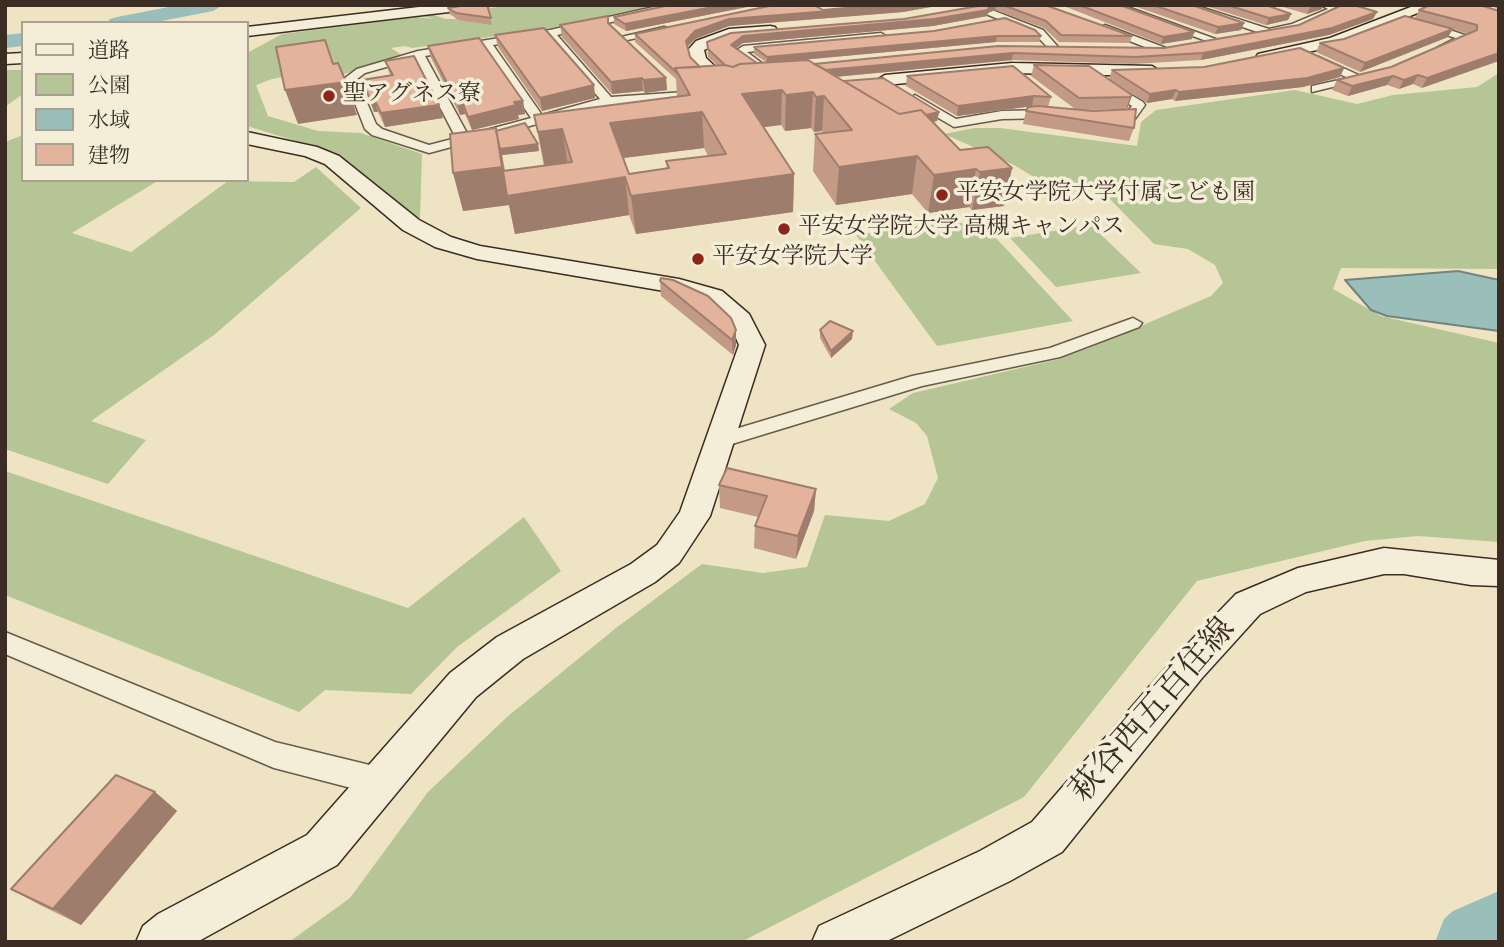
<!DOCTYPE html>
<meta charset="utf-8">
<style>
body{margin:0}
#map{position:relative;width:1504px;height:947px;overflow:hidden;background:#eee4c3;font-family:Vollkorn,"Noto Serif JP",serif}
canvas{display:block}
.frame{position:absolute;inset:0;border:7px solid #3b2d23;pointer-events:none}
.legend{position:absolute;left:21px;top:21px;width:228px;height:161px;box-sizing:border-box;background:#f4edd8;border:2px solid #aaa090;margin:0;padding:9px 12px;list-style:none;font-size:21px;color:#3b2d23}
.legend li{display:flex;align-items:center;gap:14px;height:35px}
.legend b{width:35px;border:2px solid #aaa090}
</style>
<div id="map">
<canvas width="1504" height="947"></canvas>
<div class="frame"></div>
<ul class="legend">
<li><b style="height:9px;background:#f4edd8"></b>道路</li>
<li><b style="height:19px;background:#b5c596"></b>公園</li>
<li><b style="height:19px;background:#9abeb9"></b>水域</li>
<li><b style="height:19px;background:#e3b39c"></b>建物</li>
</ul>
</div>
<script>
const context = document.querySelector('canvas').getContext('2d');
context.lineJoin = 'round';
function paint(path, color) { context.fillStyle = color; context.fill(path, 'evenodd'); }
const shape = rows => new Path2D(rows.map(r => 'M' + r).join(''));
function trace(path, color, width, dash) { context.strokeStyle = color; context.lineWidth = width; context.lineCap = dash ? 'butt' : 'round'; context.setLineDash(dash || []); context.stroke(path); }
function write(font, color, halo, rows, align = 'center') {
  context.font = font + ' Vollkorn,"Noto Serif JP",serif'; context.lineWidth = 7; context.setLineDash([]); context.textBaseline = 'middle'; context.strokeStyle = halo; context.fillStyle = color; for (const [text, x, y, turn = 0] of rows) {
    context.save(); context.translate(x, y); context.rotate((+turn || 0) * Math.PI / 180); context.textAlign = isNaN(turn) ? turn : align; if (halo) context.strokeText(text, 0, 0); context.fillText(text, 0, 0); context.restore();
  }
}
const green = shape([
 [510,5,656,5,547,29,412,48,405,46,391,48,403,56,344,74,329,69,272,79,256,85,268,116,318,131,361,133,422,154,420,218,409,214,338,154,247,126,247,53,282,34,416,17,435,19,420,16,431,14,446,19,483,19,490,16,489,13,445,15],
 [5,70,23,70,23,94,5,107],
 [1499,73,1499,269,1341,268,1333,289,1381,316,1499,343,1499,542,1418,536,1365,541,1197,581,1024,797,741,942,289,942,350,898,428,792,507,717,616,628,702,564,763,573,807,567,825,515,889,521,925,504,938,478,927,436,916,423,889,409,913,393,1059,359,1089,348,1211,296,1223,283,1215,265,1188,249,1154,244,1101,190,1059,192,1014,165,944,134,974,128,1000,128,1137,146,1141,122,1156,110,1295,90,1357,104,1393,95,1477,87],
 [23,135,23,180,159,180,72,233,131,252,228,181,294,182,316,167,361,208,214,335,91,421,146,440,108,484,5,449,5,142],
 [980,222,984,225,1073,321,937,346,856,235,925,225],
 [1091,225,1141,273,1056,287,1010,238],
 [5,471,408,608,524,517,561,571,457,647,411,694,325,690,299,712,5,595]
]);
const water = shape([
 [1458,271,1499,280,1499,331,1387,316,1371,310,1345,280,1458,271]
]);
const river = shape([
 [179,5,223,5,213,11,151,23,107,23,110,19,117,17,179,5],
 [23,33,23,46,5,48,5,35,23,33],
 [1499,891,1499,942,1435,942,1444,919,1453,911,1499,891]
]);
const street = shape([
 [663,5,683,5,557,35,611,97,700,91,704,92,704,98,608,105,429,153,372,135,365,129,345,78,357,69,418,51,550,30,663,5],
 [547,37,600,99,542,115,493,45,547,37],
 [483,47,531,118,468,135,425,56,483,47],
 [415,59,456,138,429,145,382,129,376,124,357,79,365,73,415,59],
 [964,5,979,5,1043,30,1059,48,1050,50,1035,34,964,5],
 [1107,5,1122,5,1221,41,1212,43,1107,5],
 [1178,5,1194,5,1269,29,1292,24,1328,9,1321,5,1337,5,1338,10,1300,28,1269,36,1178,5],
 [1420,23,1428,23,1471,37,1446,51,1438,51,1438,47,1456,38,1420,27,1420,23],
 [1105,25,1166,48,1168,50,1158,52,1101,30,1100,28,1105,25],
 [664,27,668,28,668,32,622,41,617,38,664,27],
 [881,33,886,36,885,38,747,52,767,67,767,71,763,72,734,52,743,46,881,33],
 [1319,57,1363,77,1365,79,1312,92,1312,86,1348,78,1315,62,1315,58,1319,57],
 [1106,80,1143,102,1145,105,1135,119,1106,120,1106,114,1127,112,1132,106,1102,87,1100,84,1106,80],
 [915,95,956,119,1002,111,1054,110,1060,114,1054,118,1002,119,954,127,911,102,909,99,915,95],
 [1133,318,1142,323,1139,327,1060,357,922,386,719,448,712,446,709,441,712,436,912,376,1050,348,1133,318],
 [5,632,275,742,382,768,392,772,396,782,392,792,382,796,274,768,5,654,5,632]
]);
const secondary = shape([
 [436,5,481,5,474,9,247,36,247,27,436,5],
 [1416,5,1437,5,1339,45,1264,62,1256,57,1258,54,1330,38,1416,5],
 [770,26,775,27,777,30,775,33,731,38,704,50,706,58,740,90,743,94,740,98,728,98,690,59,688,50,696,41,729,29,770,26],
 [23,53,23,63,5,64,5,54,23,53],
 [1012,63,1152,66,1160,71,1152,76,1012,73,885,85,877,80,885,75,1012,63],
 [247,132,317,147,339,156,419,220,451,237,480,246,679,279,722,291,749,314,765,345,710,516,679,563,655,582,523,659,476,697,337,865,197,942,136,942,143,926,158,914,307,835,450,673,497,637,631,564,657,545,680,512,739,345,729,322,706,301,676,293,477,259,435,247,403,230,325,164,305,156,247,144,247,132],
 [1384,548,1499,560,1499,586,1471,585,1404,574,1384,574,1306,592,1260,614,1202,678,1062,852,1010,881,885,942,812,942,819,926,980,851,1032,822,1176,656,1236,594,1298,568,1384,548]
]);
const wall = shape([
 [467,5,493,5,488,9,492,25,458,20,450,14,448,8],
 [670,5,757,5,626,31,614,24,614,17],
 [878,5,942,5,903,12,729,26,695,39,687,47,690,57,700,67,718,66,708,57,707,42,904,19,984,5,1045,5,1132,36,1130,43,1059,42,1044,28,995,10,988,13,987,16,933,26,743,43,736,48,757,63,766,62,754,54,754,47,934,31,1041,36,1039,42,996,42,802,60,814,64,998,46,1164,48,1373,19,1329,35,1201,60,1133,64,1012,60,836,77,844,81,939,112,937,121,933,122,960,150,1012,168,1004,206,972,210,969,207,928,213,912,194,836,205,813,171,815,134,823,133,822,131,814,132,811,128,785,131,781,125,764,127,794,174,793,212,636,234,629,215,515,234,509,205,463,211,496,131,538,144,539,151,502,155,505,170,544,166,534,115,677,96,676,79,635,42,635,34,823,10],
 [704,148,708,156,666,161,667,169,629,174,624,158],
 [1061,5,1121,5,1194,32,1192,39,1161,44],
 [1131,5,1193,5,1244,23,1241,30,1215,34],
 [1203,5,1266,5,1291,14,1288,20,1266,25],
 [1276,5,1323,5,1322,9,1307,14],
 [1488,5,1499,5,1499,9],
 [1419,10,1499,11,1422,88,1413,84,1399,89,1387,85,1348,96,1332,90,1337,80,1391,67,1469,34,1452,29,1448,37,1360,72,1316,52,1320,43,1344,39,1415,18],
 [608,16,609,24,666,78,667,90,645,93,643,91,612,94,562,37,560,25],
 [495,35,594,85,595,98,542,111,498,47],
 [428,46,523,101,525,114,518,115,519,119,472,130,465,114,460,115,431,58],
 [385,61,443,118,385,127,378,112,374,112,362,80,390,75],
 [1034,65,1132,95,1128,107,1126,109,1082,110,1134,128,1129,141,1023,124,1026,111,1035,106,957,116,906,86,907,76,1051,97,1048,107,1075,109,1031,76],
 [1344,68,1340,77,1303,87,1175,101,1172,99,1147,103,1109,79,1112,70],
 [660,281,736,330,736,345,733,355,661,296],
 [820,330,852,339,831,358,820,338],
 [719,485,816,489,814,511,796,559,754,548,755,526,758,517,720,508],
 [155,792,177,811,81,925,40,905,11,889]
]);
const shadedWall = shape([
 [723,5,757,5,626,31,625,24],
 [905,5,942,5,903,12,729,26,695,39,686,48,686,41,695,31,729,19],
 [990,5,996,5,995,10,988,13,987,16,933,26,743,43,731,52,731,45,743,36,934,19],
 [1316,5,1323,5,1322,9,1307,14,1310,7],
 [1377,12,1373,19,1329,35,1201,60,1203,53],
 [1291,14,1288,20,1266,25,1269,18],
 [1244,23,1241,30,1215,34,1218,27],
 [1453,29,1448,37,1360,72,1365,63],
 [1194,32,1192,39,1161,44,1163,37],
 [997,36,996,42,767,63,767,57],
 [1013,53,1012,60,738,86,738,78],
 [1499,53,1499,61,1422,88,1427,78],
 [1344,68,1340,77,1303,87,1175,101,1179,92],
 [1418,75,1413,84,1399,89,1404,80],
 [1393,76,1387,85,1348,96,1352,86],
 [642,78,643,91,612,94,611,82],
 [666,78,667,90,645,93,643,80],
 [346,82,357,115,298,124,285,90],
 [594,85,595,98,542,111,540,98],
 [782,90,781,125,742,130,742,94],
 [1176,90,1172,99,1147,103,1150,94],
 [813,92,811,128,785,131,786,95],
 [1132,95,1128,107,1126,109,1130,97],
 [824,96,822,131,814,132,816,97],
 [1034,96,1032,106,957,116,958,106],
 [370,99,374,99,378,112,374,112],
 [462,101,465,114,460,115,457,102],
 [523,101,525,114,518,115,519,119,472,130,468,117,514,102],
 [439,105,443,118,385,127,381,113],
 [702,112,704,148,615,159,610,123],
 [939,112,937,121,917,127,912,120],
 [496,128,500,149,538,144,539,151,502,155,508,196,625,177,629,215,515,234,509,205,463,211,453,173],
 [562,129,568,165,545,168,538,132],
 [917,156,912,194,836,205,839,167],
 [1012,168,1004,206,972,210,980,172],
 [976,169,969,207,928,213,934,175],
 [794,174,793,212,636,234,631,196],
 [736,330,736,345,733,355,732,340],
 [853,331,852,339,831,358,831,351],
 [816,489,814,511,796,559,798,536],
 [155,792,177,811,81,925,53,909]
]);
const building = shape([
 [467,5,487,5,491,18,456,13,448,8,467,5],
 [670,5,723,5,625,24,614,17,670,5],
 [774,5,814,5,823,10,878,5,905,5,729,19,695,31,686,41,690,57,700,67,675,68,676,72,635,34,774,5],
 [984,5,990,5,989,6,988,10,934,19,743,36,731,45,757,63,740,64,733,67,725,65,708,49,707,42,731,33,904,19,984,5],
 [1003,5,1045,5,1132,36,1061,35,1046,21,1003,5],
 [1079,5,1120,5,1194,32,1163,37,1079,5],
 [1153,5,1192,5,1244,23,1218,27,1153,5],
 [1227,5,1266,5,1291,14,1269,18,1227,5],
 [1342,5,1354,5,1377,12,1332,28,1203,53,1135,57,1013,53,826,70,814,64,998,46,1164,48,1299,25,1342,5],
 [1430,5,1480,5,1499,11,1499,53,1427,78,1418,75,1404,80,1393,76,1352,86,1337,80,1391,67,1477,30,1477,25,1419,10,1430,5],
 [608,16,608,23,666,78,643,80,642,78,611,82,560,25,608,16],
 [1405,16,1453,29,1365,63,1320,43,1344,39,1405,16],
 [1005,18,1035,30,1041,36,997,36,767,57,754,47,934,31,1005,18],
 [544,28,594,85,540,98,495,35,544,28],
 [479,38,523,101,514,102,516,105,468,117,462,101,457,102,428,46,479,38],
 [325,40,333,64,338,63,346,82,285,90,276,47,325,40],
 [1300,48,1344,68,1307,78,1179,92,1176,90,1150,94,1112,70,1204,67,1300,48],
 [414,56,439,105,381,113,374,99,370,99,362,80,393,75,385,61,414,56],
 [808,60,899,114,921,110,960,150,988,147,1012,168,980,172,976,169,934,175,917,156,839,167,815,134,852,130,824,96,816,97,813,92,786,95,782,90,742,94,794,174,631,196,625,177,507,196,503,171,572,162,562,129,538,132,534,115,690,95,675,68,725,65,733,67,740,64,808,60],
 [702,112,726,154,666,161,669,168,629,174,610,123,702,112],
 [1034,65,1089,66,1132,95,1130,97,1079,98,1034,65],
 [1013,66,1051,97,1034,96,958,106,907,76,1013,66],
 [883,78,939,112,926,115,921,110,899,114,844,81,883,78],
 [1038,106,1093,111,1136,109,1134,128,1026,111,1028,107,1038,106],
 [525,123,538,144,500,149,496,131,525,123],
 [496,128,502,167,453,173,450,134,496,128],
 [661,278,673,280,708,296,731,318,736,330,732,340,660,281,661,278],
 [830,321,853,331,831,351,820,330,830,321],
 [727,468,816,489,798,536,755,526,767,496,719,485,727,468],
 [116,775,155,792,53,909,11,889,116,775]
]);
const markers = [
 [329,96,7,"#8f2418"],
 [942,195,7,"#8f2418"],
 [784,229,7,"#8f2418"],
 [698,259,7,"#8f2418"]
];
const farPoinames = [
 ["聖アグネス寮",343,96],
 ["平安女学院大学付属こども園",956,195],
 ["平安女学院大学 高槻キャンパス",798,229],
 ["平安女学院大学",712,259]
];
const nearStreetnames = [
 ["萩谷西五百住線",1155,712,-49]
];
paint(green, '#b5c596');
paint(water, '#9abeb9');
trace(water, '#74847d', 2);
paint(river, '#9abeb9');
trace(street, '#685b4b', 3);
trace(secondary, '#3b2d23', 3);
paint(street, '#f4edd8');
paint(secondary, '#f4edd8');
paint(wall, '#c39a86');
paint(shadedWall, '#9f7d6d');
paint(building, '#e3b39c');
trace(building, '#9f7d6d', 2);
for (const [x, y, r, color] of markers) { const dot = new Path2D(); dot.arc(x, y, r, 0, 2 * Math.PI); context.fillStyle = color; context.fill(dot); trace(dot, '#f4edd8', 2.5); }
write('23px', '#3b2d23', '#f4edd8', farPoinames, 'left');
write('33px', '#3b2d23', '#f4edd8', nearStreetnames);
</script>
